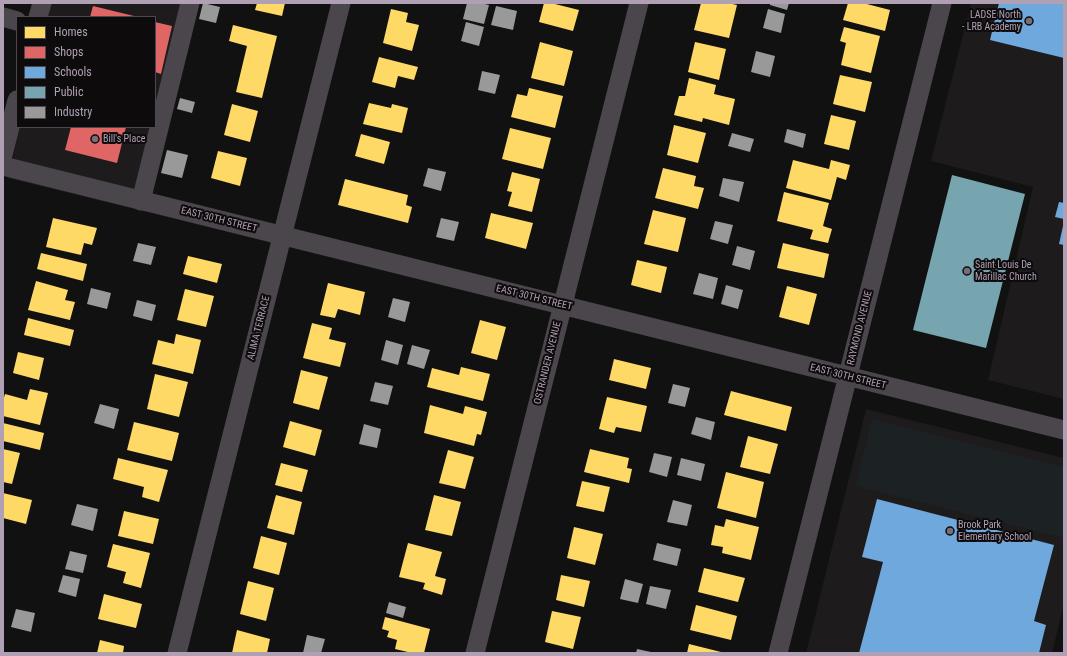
<!DOCTYPE html>
<style>
body{margin:0}
#map{position:relative;width:1067px;height:656px;overflow:hidden;background:#111;font-family:"Roboto Condensed",sans-serif}
canvas{display:block}
.frame{position:absolute;inset:0;border:4px solid #b0a0b4;pointer-events:none}
.legend{position:absolute;left:16px;top:16px;width:140px;height:112px;box-sizing:border-box;background:#0d0b0c;border:1px solid #4e474f;margin:0;padding:5px 7px;list-style:none;font-size:12px;color:#b0a0b4}
.legend li{display:flex;align-items:center;gap:8px;height:20px}
.legend b{width:20px;border:1px solid #4e474f}
</style>
<div id="map">
<canvas width="1067" height="656"></canvas>
<div class="frame"></div>
<ul class="legend">
<li><b style="height:11px;background:#ffd966"></b>Homes</li>
<li><b style="height:11px;background:#e06666"></b>Shops</li>
<li><b style="height:11px;background:#6fa8dc"></b>Schools</li>
<li><b style="height:11px;background:#76a5af"></b>Public</li>
<li><b style="height:11px;background:#999"></b>Industry</li>
</ul>
</div>
<script>
const context = document.querySelector('canvas').getContext('2d');
context.lineJoin = 'round';
function paint(path, color) { context.fillStyle = color; context.fill(path, 'evenodd'); }
const shape = rows => new Path2D(rows.map(r => 'M' + r).join(''));
function trace(path, color, width, dash) { context.strokeStyle = color; context.lineWidth = width; context.lineCap = dash ? 'butt' : 'round'; context.setLineDash(dash || []); context.stroke(path); }
function write(font, color, halo, rows, align = 'center') {
  context.font = font + ' "Roboto Condensed",sans-serif'; context.lineWidth = 4; context.setLineDash([]); context.textBaseline = 'middle'; context.strokeStyle = halo; context.fillStyle = color; for (const [text, x, y, turn = 0] of rows) {
    context.save(); context.translate(x, y); context.rotate((+turn || 0) * Math.PI / 180); context.textAlign = isNaN(turn) ? turn : align; if (halo) context.strokeText(text, 0, 0); context.fillText(text, 0, 0); context.restore();
  }
}
const built = shape([
 [50,3,199,3,146,212,8,178,20,127,155,127,155,17,47,17],
 [971,3,1064,3,1064,399,988,380,1033,187,931,161],
 [866,409,1064,458,1064,604,1052,653,806,653]
]);
const green = shape([
 [872,419,1064,467,1064,538,855,486]
]);
const homes = shape([
 [257,3,285,3,282,16,255,10],
 [544,3,551,3,579,10,573,31,539,22],
 [701,3,728,3,737,5,729,38,694,30],
 [848,3,863,3,890,10,885,31,843,20],
 [391,9,408,13,406,22,419,25,412,51,383,43],
 [233,25,277,36,262,98,236,92,247,46,229,41],
 [844,27,880,36,871,73,841,65,846,43,840,41],
 [540,42,573,51,564,86,531,78],
 [695,42,726,49,719,80,688,72],
 [379,57,418,67,414,80,398,76,395,88,372,82],
 [840,75,872,82,865,112,833,104],
 [689,78,716,85,714,94,735,99,729,125,703,118,702,122,674,115,679,96,685,96],
 [529,88,563,96,555,128,511,117,517,94,527,96],
 [369,103,391,108,392,104,408,108,402,133,363,124],
 [232,104,258,111,250,142,224,135],
 [831,115,856,121,849,150,824,144],
 [674,125,706,133,698,163,667,155],
 [510,128,551,138,543,169,502,159],
 [361,134,390,142,384,164,355,156],
 [218,151,247,158,240,186,211,178],
 [793,160,829,169,831,160,850,165,846,180,837,177,831,200,786,188],
 [663,168,696,176,694,186,704,188,698,209,655,198],
 [512,172,540,179,532,212,508,206,512,192,507,191],
 [345,179,408,195,406,205,412,207,408,223,338,205],
 [784,192,829,203,823,226,832,229,828,243,810,239,813,230,777,221],
 [653,210,686,218,678,252,644,244],
 [491,213,533,223,526,249,485,238],
 [53,218,97,228,92,245,84,243,81,255,46,247],
 [783,243,829,254,824,278,777,268],
 [41,253,87,264,83,281,37,269],
 [188,256,222,264,217,283,183,274],
 [637,260,667,267,661,293,631,285],
 [36,281,68,290,65,300,75,302,70,320,28,310],
 [328,283,365,292,360,315,338,309,335,318,320,315],
 [787,286,817,294,809,325,779,317],
 [185,289,214,296,206,327,177,320],
 [28,318,74,330,70,346,24,335],
 [480,320,506,327,497,360,471,353],
 [312,323,332,328,329,339,346,343,340,367,303,358],
 [176,334,201,340,193,374,152,364,158,340,174,344],
 [18,352,44,358,39,380,13,373],
 [614,359,651,368,646,389,609,380],
 [461,367,490,374,483,401,427,387,432,368,459,375],
 [301,370,328,377,319,410,293,403],
 [155,374,188,382,179,417,147,409],
 [30,389,48,393,40,425,3,416,3,401,5,394,27,400],
 [731,391,792,407,786,431,724,415],
 [607,397,647,406,641,432,616,427,614,433,599,429],
 [430,405,463,414,465,406,487,412,481,435,477,434,474,446,424,433],
 [290,421,322,430,315,456,283,447],
 [134,422,179,433,172,461,127,450],
 [3,423,44,433,40,450,3,441],
 [748,436,778,444,770,474,740,467],
 [3,449,20,453,12,484,3,482],
 [590,449,629,458,627,468,632,469,629,483,584,472],
 [448,450,474,457,465,489,439,483],
 [118,458,168,470,159,502,142,497,144,487,113,479],
 [281,463,308,470,302,492,275,485],
 [726,472,764,482,756,518,717,508],
 [582,481,610,487,604,512,576,506],
 [3,493,32,500,26,524,3,518],
 [276,495,302,502,294,535,267,528],
 [434,495,461,502,452,536,425,530],
 [124,511,159,519,153,544,118,536],
 [726,519,759,527,751,560,722,553,723,547,711,545,715,525,724,527],
 [574,527,603,534,595,565,567,558],
 [261,536,287,543,279,575,253,568],
 [408,543,442,552,435,576,446,579,442,595,423,589,425,583,399,577],
 [113,544,150,553,141,588,123,583,126,572,107,567],
 [704,568,745,578,738,602,698,592],
 [561,575,590,581,584,607,556,600],
 [248,581,274,588,266,621,240,614],
 [104,594,142,604,136,628,98,619],
 [696,605,737,616,731,640,690,630],
 [552,611,581,617,573,649,545,642],
 [385,617,430,629,424,653,412,653,395,649,397,640,387,637,389,631,382,629],
 [237,630,270,639,267,653,232,653],
 [100,640,124,646,123,653,97,653],
 [689,644,721,652,721,653,687,653]
]);
const shops = shape([
 [93,6,134,16,134,17,90,17],
 [155,22,172,26,161,74,155,72],
 [71,127,126,127,117,163,65,150]
]);
const schools = shape([
 [999,3,1064,3,1064,58,990,40],
 [1059,202,1064,203,1064,219,1055,217],
 [1063,226,1064,226,1064,245,1059,244],
 [877,499,1054,545,1034,621,1046,625,1039,653,859,653,883,562,862,557]
]);
const public = shape([
 [952,175,1025,194,986,348,913,330]
]);
const industry = shape([
 [203,3,220,7,216,23,199,19],
 [467,3,480,3,489,5,484,24,463,19],
 [770,3,789,3,787,10,770,5],
 [496,6,517,11,513,30,491,25],
 [768,9,785,14,781,33,763,28],
 [466,22,484,27,479,46,461,41],
 [756,51,775,56,770,77,751,72],
 [482,71,500,75,495,94,478,90],
 [180,98,195,102,192,113,177,109],
 [787,129,806,134,803,148,784,142],
 [732,133,754,139,750,152,728,146],
 [167,150,188,155,182,178,161,173],
 [428,168,446,172,441,191,423,186],
 [723,178,744,182,739,202,719,196],
 [441,218,459,222,454,241,436,237],
 [715,221,733,225,728,244,710,239],
 [138,243,156,247,151,265,133,261],
 [737,246,755,251,750,270,732,265],
 [699,273,718,278,713,299,693,294],
 [726,285,743,290,738,309,721,304],
 [91,288,111,293,107,309,87,304],
 [393,298,410,302,405,322,388,317],
 [137,300,156,305,152,321,133,316],
 [386,340,403,345,398,365,381,360],
 [412,345,430,350,424,369,407,364],
 [375,382,393,386,388,405,370,401],
 [673,384,690,388,685,407,668,403],
 [100,404,119,409,114,429,94,423],
 [696,417,715,422,711,440,691,434],
 [364,424,381,429,377,448,359,444],
 [654,453,672,457,667,477,649,472],
 [681,458,705,464,701,481,677,475],
 [673,500,692,505,687,526,667,522],
 [77,504,98,509,93,531,71,525],
 [657,543,681,549,677,566,653,560],
 [70,551,87,555,83,573,65,569],
 [63,575,80,579,76,597,58,592],
 [625,579,643,584,638,603,620,599],
 [650,586,671,590,666,609,646,604],
 [389,602,406,607,403,618,386,613],
 [16,609,35,613,31,632,11,627],
 [307,635,325,639,321,653,303,653],
 [637,649,651,652,651,653,636,653]
]);
const minor = shape([
 [3,17,17,21],
 [38,17,42,3],
 [3,155,17,100],
 [3,166,1064,430],
 [141,201,190,3],
 [177,653,341,3],
 [475,653,639,3],
 [778,653,942,3]
]);
const markers = [
 [1029,21,4,"#786e7b"],
 [95,139,4,"#786e7b"],
 [967,271,4,"#786e7b"],
 [950,531,4,"#786e7b"]
];
const poiNames = [
 ["LADSE North",1021,15,"right"],
 ["- LRB Academy",1021,27,"right"],
 ["Bill's Place",103,139],
 ["Saint Louis De",975,265],
 ["Marillac Church",975,277],
 ["Brook Park",958,525],
 ["Elementary School",958,537]
];
const streetNames = [
 ["EAST 30TH STREET",219,220,14],
 ["EAST 30TH STREET",534,298,14],
 ["ALIMA TERRACE",259,328,-76],
 ["RAYMOND AVENUE",860,328,-76],
 ["OSTRANDER AVENUE",548,363,-76],
 ["EAST 30TH STREET",848,377,14]
];
paint(built, '#1d1b1c');
paint(green, '#1c2224');
paint(homes, '#ffd966');
paint(shops, '#e06666');
paint(schools, '#6fa8dc');
paint(public, '#76a5af');
paint(industry, '#999');
trace(minor, '#4a464c', 19);
for (const [x, y, r, color] of markers) { const dot = new Path2D(); dot.arc(x, y, r, 0, 2 * Math.PI); context.fillStyle = color; context.fill(dot); trace(dot, '#0d0b0c', 1.5); }
write('10px', '#b0a0b4', '#0d0b0c', poiNames, 'left');
write('10px', '#b0a0b4', '#0d0b0c', streetNames);
</script>
